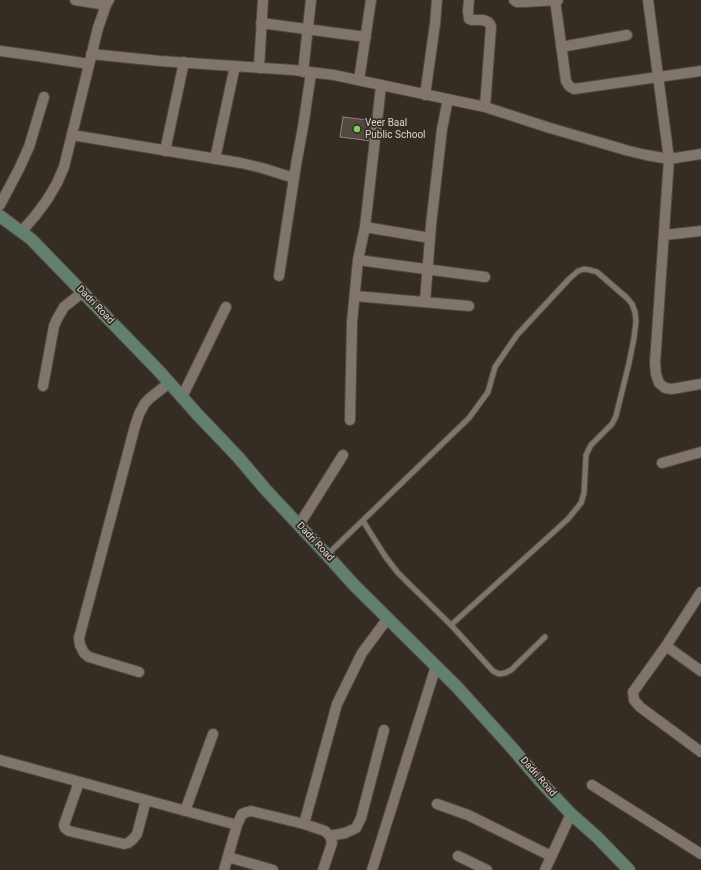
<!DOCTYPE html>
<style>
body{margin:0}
canvas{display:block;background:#352c23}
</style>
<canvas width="701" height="870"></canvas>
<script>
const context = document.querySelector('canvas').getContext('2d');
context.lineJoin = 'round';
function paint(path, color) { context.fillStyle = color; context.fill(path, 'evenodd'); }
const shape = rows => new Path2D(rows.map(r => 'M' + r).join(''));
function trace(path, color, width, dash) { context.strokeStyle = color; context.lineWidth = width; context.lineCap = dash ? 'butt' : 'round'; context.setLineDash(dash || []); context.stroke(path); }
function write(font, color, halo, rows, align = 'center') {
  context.font = font + ' Roboto,sans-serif'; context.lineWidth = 3.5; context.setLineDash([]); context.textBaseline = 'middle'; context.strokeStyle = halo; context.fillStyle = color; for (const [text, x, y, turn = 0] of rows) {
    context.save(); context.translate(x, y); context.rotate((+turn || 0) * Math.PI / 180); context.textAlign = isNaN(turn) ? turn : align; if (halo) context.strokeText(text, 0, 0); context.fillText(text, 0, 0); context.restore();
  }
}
const building = shape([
 [343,117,375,121,372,141,340,137,343,117]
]);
const lane = shape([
 [363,521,385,556,398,573,451,625,493,671,499,674,505,673,511,670,545,637],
 [328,554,469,418,488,392,495,367,517,335,569,279,578,271,584,269,590,270,597,272,627,298,632,304,635,312,636,321,634,338,629,363,616,416,612,424,591,445,586,455,584,493,581,503,568,519,451,625]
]);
const street = shape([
 [75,0,106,5],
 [469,0,468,11,469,19,472,20,483,20,488,22,490,24,491,27,485,107],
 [514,0,517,2,524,2,558,0],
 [555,0,566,81,569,86,574,89,701,71],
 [648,0,669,159,655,363,656,374,659,383,665,388,672,389,701,384],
 [261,23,366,37],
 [561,47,627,35],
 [0,51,37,56,89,64],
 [91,54,160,61,293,70,334,75,485,107,550,128,629,151,646,155,669,159,701,154],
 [259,68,263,0],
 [303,72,311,0],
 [359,80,371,0],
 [425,95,435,24,437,0],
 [72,135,241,163,262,168,294,178],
 [165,151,184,62],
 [215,159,235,66],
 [0,205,19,169,29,147,44,97],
 [365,227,430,238],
 [22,231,35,216,47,200,57,183,64,167,98,28,106,5,109,0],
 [665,235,701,231],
 [358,260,485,277],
 [279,276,296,165,303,127,311,73],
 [355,296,469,306],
 [425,302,431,225,442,129,448,99],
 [43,386,54,326,57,319,64,307,83,292],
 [182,397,226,307],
 [350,420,352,322,358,260,365,227,370,183,379,104,381,85],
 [662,463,701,452],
 [299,525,343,455],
 [701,592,666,646,633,692,634,700,640,707,701,752],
 [666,646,701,671],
 [139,672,89,657,84,653,80,645,79,638,135,426,139,414,145,403,150,398,169,383],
 [0,760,237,825],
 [79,782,64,825,65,828,69,831,124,844,128,843,133,839,137,834,146,800],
 [592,785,701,854],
 [437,804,468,815,551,856],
 [185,811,213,734],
 [304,824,337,704,362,653,388,618],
 [330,836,345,833,356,828,361,818,384,730],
 [458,856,487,870],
 [228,857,273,870],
 [224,870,237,825,242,814,247,812,251,811,304,824,325,831,330,836,332,843,323,870],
 [372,870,436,666],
 [545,870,571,814]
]);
const secondary = shape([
 [0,216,31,239,158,370,198,415,238,457,266,490,327,555,354,585,457,687,513,749,541,782,571,814,597,837,629,870]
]);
const markers = [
 [357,129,4,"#7bd156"]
];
const poiNames = [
 ["Veer Baal",365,123],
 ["Public School",365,135]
];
const streetNames = [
 ["Dadri Road",95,305,46],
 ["Dadri Road",315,542,47],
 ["Dadri Road",538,777,49]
];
paint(building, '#52483f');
trace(building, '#8e8378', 1);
trace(lane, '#514a43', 7);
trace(street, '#514a43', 12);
trace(secondary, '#514a43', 14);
trace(lane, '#80756b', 5);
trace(street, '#80756b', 10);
trace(secondary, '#63806e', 12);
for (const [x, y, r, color] of markers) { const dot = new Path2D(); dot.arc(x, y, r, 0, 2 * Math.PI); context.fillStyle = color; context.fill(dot); trace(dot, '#352c23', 1.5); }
write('10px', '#dbd5d0', '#352c23', poiNames, 'left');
write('10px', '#dbd5d0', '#352c23', streetNames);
</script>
